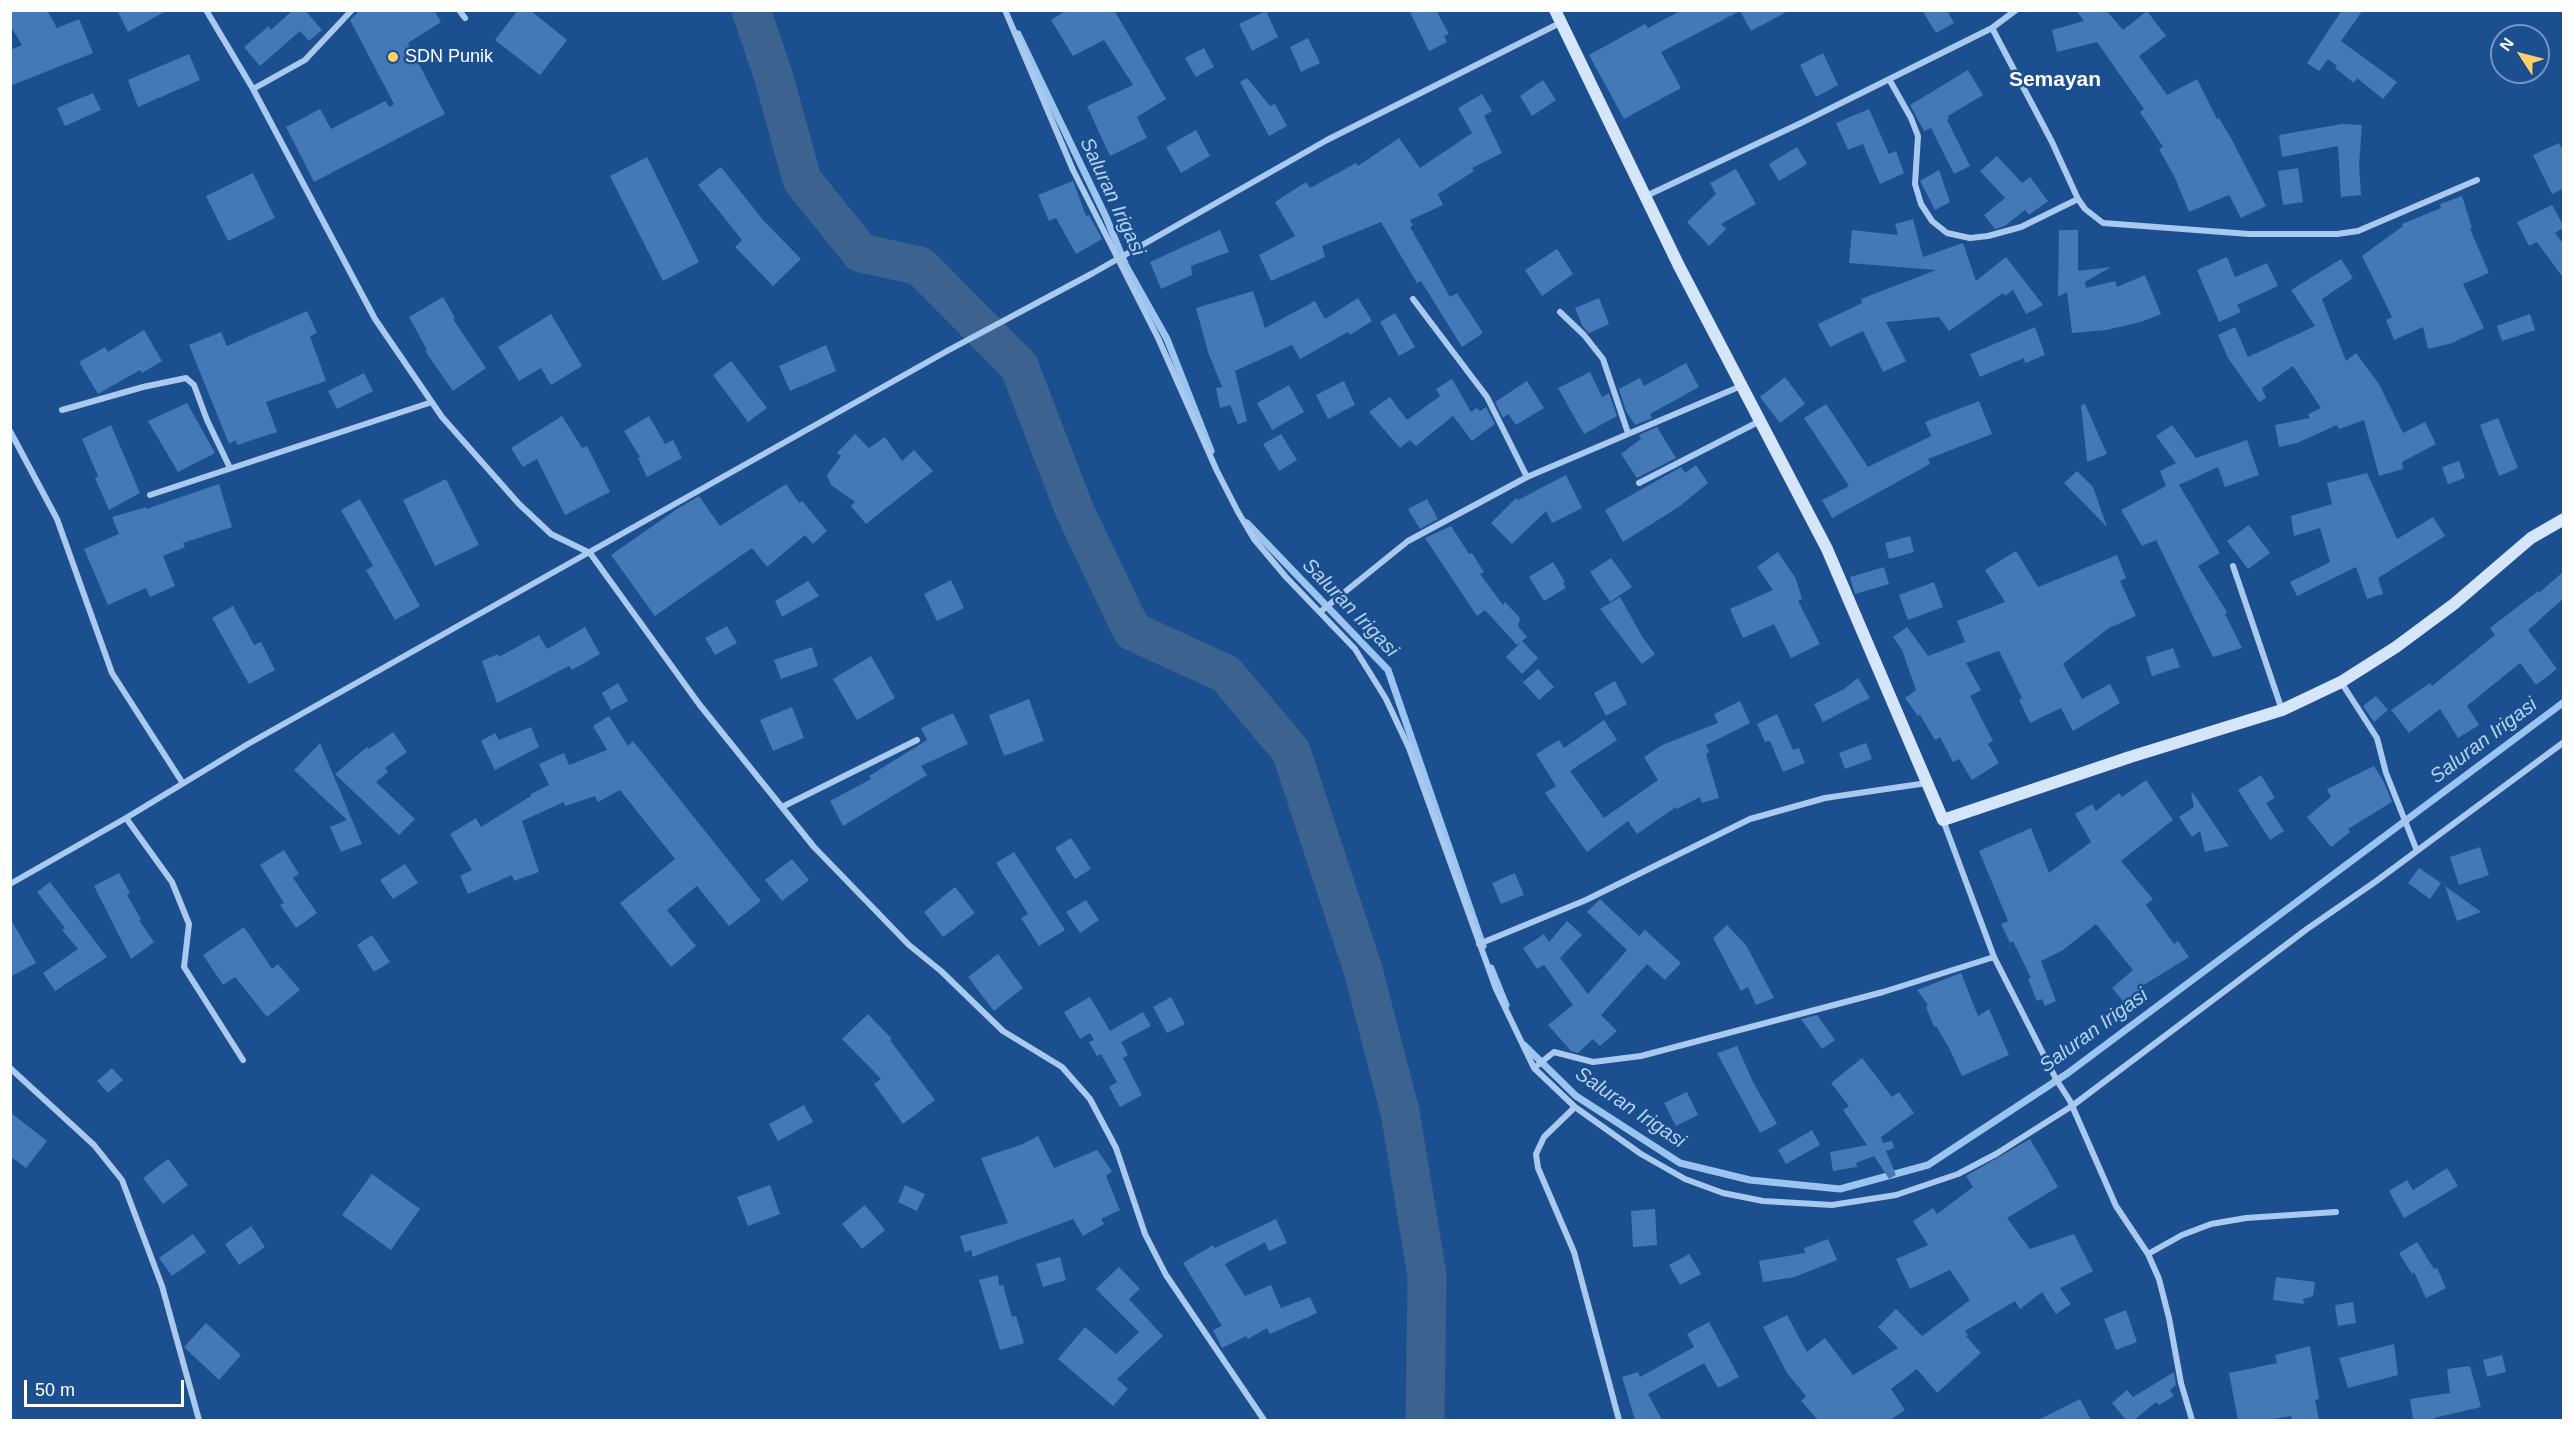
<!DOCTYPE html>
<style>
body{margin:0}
#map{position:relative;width:2574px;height:1431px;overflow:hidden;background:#1b4f8f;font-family:Arial,sans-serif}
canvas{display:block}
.frame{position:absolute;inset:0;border:12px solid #fff;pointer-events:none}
.north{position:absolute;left:2490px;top:24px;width:60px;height:60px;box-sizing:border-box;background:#1b4f8f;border:2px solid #7695bc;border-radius:50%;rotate:306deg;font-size:16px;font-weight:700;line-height:24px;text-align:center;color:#fff}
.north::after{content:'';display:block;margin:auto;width:21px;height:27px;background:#ffd166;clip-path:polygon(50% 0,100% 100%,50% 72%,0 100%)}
.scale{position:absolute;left:24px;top:1380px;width:160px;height:27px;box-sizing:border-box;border:3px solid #fff;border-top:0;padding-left:8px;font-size:18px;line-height:21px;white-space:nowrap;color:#fff;-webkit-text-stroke:4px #1b4f8f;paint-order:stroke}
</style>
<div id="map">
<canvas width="2574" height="1431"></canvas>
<div class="frame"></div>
<div class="north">N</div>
<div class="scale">50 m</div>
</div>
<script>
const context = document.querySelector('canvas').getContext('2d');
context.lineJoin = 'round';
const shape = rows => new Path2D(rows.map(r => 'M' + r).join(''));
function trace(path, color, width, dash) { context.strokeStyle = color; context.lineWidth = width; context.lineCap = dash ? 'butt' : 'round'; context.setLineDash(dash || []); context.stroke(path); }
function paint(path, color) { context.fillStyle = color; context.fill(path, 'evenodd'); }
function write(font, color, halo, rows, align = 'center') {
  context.font = font + ' Arial,sans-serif'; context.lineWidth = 5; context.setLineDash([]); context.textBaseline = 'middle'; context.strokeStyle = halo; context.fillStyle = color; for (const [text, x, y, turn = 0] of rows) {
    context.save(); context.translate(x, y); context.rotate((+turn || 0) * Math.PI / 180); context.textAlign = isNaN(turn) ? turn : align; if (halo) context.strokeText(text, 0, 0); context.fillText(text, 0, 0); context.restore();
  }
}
const stream = shape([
 [1018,34,1106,217,1126,266,1167,339,1211,451],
 [1247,523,1388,670,1483,946],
 [1491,968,1506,1005],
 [1524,1045,1576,1096,1680,1163,1750,1180,1840,1189,1928,1165,2068,1073,2564,702]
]);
const river = shape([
 [751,10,774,78,802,180,861,253,920,266,1019,366,1074,509,1132,631,1226,674,1291,751,1363,970,1400,1112,1427,1275,1425,1420]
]);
const building = shape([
 [10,10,47,10,57,28,79,19,93,53,10,86,10,50,22,45,10,25],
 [117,10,168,10,128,32],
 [293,10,305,10,322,30,309,41,300,31,260,66,244,47,269,26,271,30],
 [360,10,434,10,441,22,408,43,445,114,314,182,286,127,320,109,331,129,385,101,390,107,394,104,350,20],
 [518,10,530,10,567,40,540,75,495,40],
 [1067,10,1114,10,1166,99,1137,117,1147,138,1110,156,1087,106,1133,85,1104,40,1073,56,1051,20],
 [1409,10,1436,10,1449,34,1444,36,1447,42,1429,51],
 [1682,10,1790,10,1751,31,1740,11,1661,52,1681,88,1624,119,1589,55,1645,24,1648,28],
 [1922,10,1947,10,1954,23,1936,33],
 [2076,10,2106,10,2123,30,2147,11,2166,36,2139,56,2167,95,2197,79,2217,119,2219,118,2232,140,2266,206,2241,218,2229,195,2189,212,2175,178,2159,149,2163,147,2140,112,2144,109,2097,42,2057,52,2052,30,2084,21],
 [2342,10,2363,10,2341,41,2397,82,2383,99,2357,78,2354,83,2335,68,2337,66,2328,59,2319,71,2307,63],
 [1266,11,1278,37,1252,51,1239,24],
 [1308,38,1320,63,1301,72,1290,47],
 [1204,48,1214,67,1196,77,1185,58],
 [1823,53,1838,85,1816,97,1800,65],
 [189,54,200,80,138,107,128,80],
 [1968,70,1983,95,1948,116,1949,118,1947,120,1970,166,1954,174,1931,128,1924,131,1910,105],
 [1247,78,1270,106,1275,104,1287,126,1269,136,1240,82],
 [1543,80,1556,100,1532,116,1520,96],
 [93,93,101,110,65,126,57,108],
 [1482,94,1492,111,1484,116,1502,153,1472,168,1474,171,1438,194,1443,205,1410,220,1413,225,1410,227,1450,297,1457,293,1483,333,1462,347,1421,281,1417,283,1381,222,1322,246,1325,257,1271,281,1259,255,1295,236,1275,202,1306,182,1310,188,1356,163,1358,166,1399,138,1420,168,1472,133,1458,108],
 [1869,109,1889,154,1896,151,1904,173,1880,184,1863,144,1848,150,1836,123],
 [2342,124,2362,125,2359,165,2361,195,2341,197,2338,146,2282,157,2279,135],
 [1196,130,1210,156,1181,173,1166,147],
 [2559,143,2564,153,2564,188,2552,194,2533,155],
 [1797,147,1807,164,1779,181,1769,164],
 [1997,156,2022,183,2030,177,2048,201,2029,215,2025,210,2005,226,1995,229,1984,215,2005,198,1980,171],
 [647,157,699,262,663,281,610,176],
 [721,167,763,220,801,259,773,286,735,247,742,240,698,185],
 [2298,168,2303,202,2283,205,2278,171],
 [1736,169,1756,204,1721,224,1726,229,1709,246,1687,222,1716,194,1710,183],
 [1939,170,1950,202,1935,210,1920,181],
 [253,173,275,218,228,241,206,196],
 [1073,181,1086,216,1089,215,1102,239,1076,254,1056,218,1049,221,1038,195],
 [2462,196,2472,228,2470,229,2489,273,2463,284,2484,328,2452,343,2428,349,2423,327,2394,340,2386,320,2392,317,2362,256,2403,226,2402,224,2441,208,2440,204],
 [2552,205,2564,227,2555,233,2564,245,2564,279,2537,242,2529,246,2517,222],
 [1913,219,1923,257,1963,243,1976,281,2006,257,2043,305,2026,314,2013,290,2005,296,2003,293,1949,331,1939,317,1886,322,1906,361,1883,372,1863,331,1830,347,1818,324,1862,303,1861,299,1936,270,1849,263,1852,230,1898,235,1895,224],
 [1220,230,1229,252,1191,266,1192,275,1161,289,1150,262],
 [2059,230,2078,230,2078,271,2111,267,2085,282,2086,288,2115,281,2117,287,2145,275,2161,314,2141,322,2106,330,2072,333,2067,292,2058,297],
 [1557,249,1573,274,1542,296,1525,270],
 [2227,257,2235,277,2267,263,2278,286,2237,305,2241,312,2219,322,2197,270],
 [2341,259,2353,278,2322,299,2346,361,2356,353,2379,384,2403,433,2425,422,2436,444,2402,462,2403,469,2379,476,2364,420,2339,429,2337,425,2297,443,2279,447,2275,425,2310,418,2308,414,2321,408,2293,366,2262,388,2266,398,2259,402,2228,358,2218,335,2235,327,2248,357,2315,326,2291,290],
 [1253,291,1265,328,1315,301,1325,319,1358,298,1372,321,1350,335,1348,332,1300,359,1292,345,1235,371,1247,421,1238,424,1230,405,1220,408,1216,388,1222,387,1208,352,1196,308],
 [443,297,455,318,453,319,486,368,453,391,425,351,427,350,409,317],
 [1599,298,1609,324,1589,333,1583,327,1575,308],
 [307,311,317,333,310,336,326,381,266,402,277,432,237,445,236,440,229,444,189,345,221,332,227,346],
 [1395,313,1415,347,1399,356,1380,322],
 [551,314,582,366,551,385,541,368,519,381,498,347],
 [2530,314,2535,330,2502,341,2497,326],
 [2035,327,2045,355,2025,363,2024,358,1980,377,1970,354],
 [144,330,162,361,142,373,140,370,98,394,79,362,105,347,108,352],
 [826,345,836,371,790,391,779,366],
 [731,361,767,408,748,422,713,375],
 [1686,363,1699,387,1650,414,1652,418,1635,425,1626,411,1619,389,1640,378,1644,386],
 [1590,372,1602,397,1609,393,1617,416,1584,434,1558,388],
 [364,373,373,391,337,409,328,391],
 [1785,377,1805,404,1780,423,1760,397],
 [1452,379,1471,412,1477,408,1480,411,1486,407,1495,424,1472,441,1453,416,1416,446,1410,440,1400,448,1369,412,1390,397,1407,420,1440,396,1436,389],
 [1344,381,1355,405,1328,419,1316,395],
 [1527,381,1544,408,1516,425,1508,414,1503,418,1495,402],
 [1289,385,1304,412,1272,430,1257,403],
 [1979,401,1992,434,1928,459,1930,464,1832,518,1822,500,1849,486,1804,418,1826,404,1868,467,1931,436,1925,422],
 [187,403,215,453,178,472,148,421],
 [2085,404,2107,454,2087,462,2081,405],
 [562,416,582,448,587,446,610,492,565,515,537,459,523,467,511,448],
 [649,416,665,444,673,440,682,458,647,477,638,458,640,457,624,431],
 [2498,418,2518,468,2499,476,2480,425],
 [111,425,140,493,109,510,95,478,98,476,82,439],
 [2172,425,2196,458,2247,440,2259,475,2225,487,2218,467,2179,485,2220,553,2198,566,2227,612,2225,614,2242,648,2213,657,2156,540,2142,546,2121,510,2166,486,2160,471,2176,463,2156,436],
 [1657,427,1676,458,1637,478,1621,454,1641,439,1639,435],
 [855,434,869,448,885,437,902,461,914,450,933,471,866,524,851,506,855,502,831,485,827,475,841,456,837,453],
 [1281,434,1297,460,1279,471,1263,444],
 [2459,461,2465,478,2448,484,2442,467],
 [1696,465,1708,483,1680,506,1623,542,1605,510,1681,467,1685,473],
 [2077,471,2093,487,2107,527,2064,483],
 [2367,473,2397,539,2433,517,2445,536,2378,578,2383,594,2367,599,2356,567,2297,596,2290,582,2330,562,2320,528,2294,536,2291,516,2332,504,2327,483],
 [1566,475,1582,508,1552,523,1546,511,1512,544,1491,523,1516,498,1518,500],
 [446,479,479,545,435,566,403,500],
 [219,484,232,527,183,543,185,547,163,556,175,586,150,597,146,588,108,605,84,549,119,534,112,517,146,507,146,509],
 [786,484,799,503,802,501,827,531,813,544,805,535,767,567,752,548,655,616,611,555,677,509,699,496,720,526],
 [360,499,420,606,395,620,366,570,373,566,341,510],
 [1427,499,1438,519,1420,529,1408,509],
 [2249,525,2270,553,2248,569,2227,541],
 [1451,526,1469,554,1472,553,1484,572,1480,574,1503,605,1505,602,1520,618,1518,626,1527,637,1517,645,1485,610,1477,616,1425,538],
 [1910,536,1914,552,1889,559,1885,543],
 [2016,551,2038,587,2117,555,2126,578,2120,581,2136,616,2109,628,2063,664,2082,699,2110,684,2120,703,2073,731,2061,708,2030,723,2019,700,2022,698,1999,651,1966,663,1981,690,1970,696,1993,741,1988,744,1999,763,1972,780,1959,759,1953,762,1940,737,1935,740,1920,715,1918,716,1905,698,1916,690,1902,650,1893,637,1907,627,1928,656,1965,642,1957,621,2005,602,1985,570],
 [1778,552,1796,579,1802,599,1798,601,1820,644,1791,658,1774,624,1743,638,1730,609,1773,590,1757,567],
 [1611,558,1632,587,1610,602,1590,572],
 [1553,562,1565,582,1563,583,1566,588,1544,601,1529,577],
 [1884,567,1889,584,1855,594,1850,577],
 [2564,571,2564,598,2528,630,2557,669,2536,685,2520,663,2467,706,2479,725,2458,738,2440,709,2409,733,2391,710,2430,683,2432,686,2495,635,2490,628,2538,591,2539,593],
 [951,580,964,608,937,621,924,594],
 [808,581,819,596,782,617,775,601],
 [1934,582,1943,607,1908,620,1899,595],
 [1620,597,1643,638,1655,654,1642,664,1600,609],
 [233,606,254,645,261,642,275,670,249,684,212,618],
 [727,626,737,643,715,655,705,638],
 [585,627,600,654,572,670,569,666,497,703,482,661,498,654,499,657,539,635,547,649],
 [1522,641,1538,658,1522,674,1506,657],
 [812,647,818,666,781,679,774,660],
 [2173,648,2180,667,2152,676,2146,657],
 [871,656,895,698,857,720,833,679],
 [1538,669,1554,687,1539,700,1523,682],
 [1858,678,1870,698,1823,722,1814,704,1844,689],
 [1615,681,1627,704,1606,716,1594,693],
 [618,683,628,701,611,710,602,693],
 [2376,696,2388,710,2374,722,2363,706],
 [1029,699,1044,741,1004,756,989,715],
 [1740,701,1750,723,1706,745,1709,752,1706,754,1719,798,1702,803,1700,797,1677,809,1676,807,1637,834,1628,821,1587,852,1545,793,1556,786,1536,754,1559,740,1564,748,1604,720,1617,740,1570,771,1604,818,1658,780,1644,757,1662,745,1718,723,1714,714],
 [792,707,804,738,773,751,760,720],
 [953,713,968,744,921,766,927,775,843,826,830,801,871,779,869,776,927,740,921,728],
 [1777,714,1793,750,1799,748,1805,763,1783,772,1770,741,1765,742,1757,724],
 [609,716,628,746,633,741,761,901,729,926,697,886,667,910,696,946,671,967,620,903,675,859,620,790,598,802,595,796,565,806,564,802,522,821,539,872,514,881,512,875,468,894,460,876,472,870,450,834,476,818,481,827,531,796,531,794,549,785,539,764,564,753,569,765,607,750,593,726],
 [531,727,539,747,495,770,481,741,495,733,499,740],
 [393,732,407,752,385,768,388,772,376,782,415,819,399,835,335,774,367,747,369,749],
 [320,743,362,844,341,852,330,827,347,820,294,770],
 [1866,743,1872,759,1845,769,1839,753],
 [2374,766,2383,780,2392,802,2348,829,2350,832,2331,847,2307,817,2331,797,2327,789],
 [2261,775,2275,798,2266,803,2284,831,2270,840,2238,790],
 [2146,780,2173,820,2121,861,2153,899,2146,905,2174,944,2178,941,2189,957,2139,988,2144,994,2128,1007,2112,988,2133,970,2096,924,2063,950,2041,961,2056,1001,2045,1006,2042,999,2037,1001,2028,979,2031,978,2013,941,2010,943,2001,924,2008,921,1979,851,2031,828,2049,873,2091,842,2075,814,2092,804,2096,811,2119,793,2122,797],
 [2191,793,2193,793,2229,846,2205,852,2200,831,2192,837,2179,817,2194,807],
 [1071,838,1091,869,1075,879,1055,848],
 [2480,847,2489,875,2459,885,2450,857],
 [284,850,299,874,293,878,317,913,296,928,280,905,284,903,260,865],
 [1014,852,1065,930,1039,946,1021,918,1028,914,996,863],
 [792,859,809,880,782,901,765,880],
 [405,864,418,883,393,899,380,880],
 [2419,868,2441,883,2430,899,2408,883],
 [119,873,130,893,127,895,141,919,139,920,154,942,131,959,94,886],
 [1515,873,1524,895,1501,904,1492,883],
 [50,882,107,957,55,991,43,973,78,949,62,930,65,928,37,892],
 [2445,886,2481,912,2457,921],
 [955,887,975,913,943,937,924,912],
 [1600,899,1639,936,1645,930,1681,963,1665,980,1647,964,1601,1015,1617,1031,1600,1046,1593,1039,1578,1053,1571,1051,1548,1025,1573,1005,1544,965,1537,969,1523,948,1544,934,1549,942,1567,921,1582,935,1560,958,1588,994,1627,950,1587,912],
 [1086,900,1099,920,1080,933,1066,912],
 [10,918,36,963,10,977],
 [1727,925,1746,945,1774,998,1756,1005,1748,987,1741,991,1713,938],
 [244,927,272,969,278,964,300,990,267,1017,235,977,223,985,203,955],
 [372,935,390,962,374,972,357,945],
 [998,954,1023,988,994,1011,968,977],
 [1961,973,1978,1016,1989,1009,2009,1055,1962,1076,1949,1048,1936,1026,1934,1027,1926,1007,1928,1005,1917,990],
 [1090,997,1110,1031,1143,1012,1151,1026,1121,1042,1128,1055,1123,1058,1142,1095,1120,1107,1109,1087,1117,1082,1101,1054,1097,1056,1089,1042,1094,1040,1090,1033,1080,1039,1064,1012],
 [1171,997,1185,1024,1167,1033,1153,1007],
 [868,1014,892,1039,890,1040,935,1100,903,1124,874,1084,881,1079,842,1039],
 [1817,1015,1835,1040,1822,1049,1801,1019],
 [1737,1046,1753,1082,1777,1124,1760,1133,1717,1053],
 [1862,1058,1892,1097,1899,1092,1914,1113,1881,1137,1883,1143,1892,1141,1894,1148,1886,1151,1896,1175,1889,1179,1874,1156,1856,1163,1857,1167,1833,1171,1830,1152,1867,1145,1843,1110,1849,1106,1831,1083],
 [112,1068,123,1080,108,1093,97,1081],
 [1687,1092,1698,1115,1676,1126,1664,1103],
 [804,1105,813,1122,778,1141,769,1124],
 [10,1112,47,1141,26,1168,10,1156],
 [1812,1130,1820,1145,1786,1164,1778,1150],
 [1038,1136,1054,1168,1097,1150,1112,1171,1106,1176,1120,1210,1101,1219,1104,1224,1083,1236,1073,1219,972,1257,972,1250,965,1252,960,1236,1008,1223,981,1158,1023,1144],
 [2030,1139,2058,1187,2007,1218,2030,1249,2074,1234,2093,1271,2060,1288,2071,1304,2056,1314,2042,1292,2020,1309,2015,1301,1965,1331,1968,1335,1966,1336,1981,1353,1937,1393,1917,1369,1891,1389,1905,1410,1890,1420,1818,1420,1801,1401,1806,1396,1787,1373,1763,1327,1787,1315,1807,1352,1825,1338,1853,1375,1898,1348,1878,1327,1896,1309,1922,1336,1970,1300,1950,1270,1910,1289,1896,1259,1928,1245,1913,1221,1933,1208,1937,1214,1973,1187,1966,1176],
 [168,1159,188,1185,163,1204,143,1178],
 [2447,1168,2458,1186,2404,1218,2389,1191,2407,1180,2413,1190],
 [372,1174,420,1209,391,1250,342,1215],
 [770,1185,780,1214,748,1226,737,1197],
 [905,1185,925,1194,917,1211,898,1202],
 [865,1205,885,1230,862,1249,842,1224],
 [1655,1209,1657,1245,1633,1247,1631,1211],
 [1276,1219,1287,1243,1269,1251,1265,1242,1225,1264,1245,1296,1271,1285,1281,1308,1310,1297,1317,1313,1270,1334,1267,1328,1248,1339,1246,1336,1222,1348,1213,1330,1222,1326,1183,1263,1213,1245,1215,1248],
 [251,1226,265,1247,239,1265,225,1244],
 [193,1234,206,1252,172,1276,159,1258],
 [1828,1239,1837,1260,1795,1277,1763,1282,1759,1261,1805,1253,1804,1248],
 [2417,1242,2434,1269,2437,1268,2446,1288,2426,1298,2414,1272,2412,1274,2399,1253],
 [1689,1254,1701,1274,1680,1285,1669,1265],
 [1060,1257,1066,1280,1043,1287,1036,1264],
 [1119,1267,1140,1289,1129,1299,1163,1336,1117,1379,1128,1389,1113,1406,1058,1359,1085,1327,1116,1354,1139,1332,1096,1289],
 [998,1275,999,1286,1003,1285,1012,1317,1016,1316,1024,1343,1000,1350,979,1280],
 [2276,1277,2315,1282,2313,1296,2303,1299,2304,1304,2273,1300],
 [2353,1302,2356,1323,2338,1326,2335,1305],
 [2126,1310,2137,1342,2116,1350,2104,1319],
 [1709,1322,1739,1377,1718,1388,1704,1363,1648,1394,1662,1420,1635,1420,1622,1377,1638,1372,1640,1377,1694,1347,1687,1334],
 [206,1323,241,1355,219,1380,184,1347],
 [2394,1344,2398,1375,2348,1388,2339,1358],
 [2310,1346,2319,1399,2315,1400,2319,1420,2292,1420,2291,1416,2268,1420,2238,1420,2229,1373,2277,1363,2275,1355],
 [2502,1355,2506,1372,2487,1377,2483,1360],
 [2470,1366,2481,1407,2434,1418,2434,1420,2413,1420,2410,1399,2450,1393,2447,1369],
 [2174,1372,2176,1385,2170,1390,2174,1396,2159,1405,2156,1402,2134,1420,2126,1420,2112,1403,2127,1390,2133,1397],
 [2080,1399,2091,1420,2038,1420]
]);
const street = shape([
 [206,10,253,89,375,319,442,417,519,504,551,534,590,553,699,704,814,847,909,945,941,971,1003,1031,1062,1067,1090,1099,1116,1148,1145,1234,1166,1275,1264,1420],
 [459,10,465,18],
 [1005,10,1073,170,1158,338,1217,471,1238,512,1254,539,1286,577,1355,649,1386,699,1409,748,1496,989,1534,1068,1575,1107,1641,1154,1685,1179,1723,1193,1763,1201,1832,1205,1896,1195,1958,1174,1996,1154,2072,1106,2307,929,2375,882,2564,742],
 [1992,28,2052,142,2078,199,2085,209,2103,223,2249,234,2337,234,2358,231,2477,180],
 [1889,79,1911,118,1918,136,1915,184,1921,204,1932,221,1947,233,1970,238,1988,236,2021,227,2078,199],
 [253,89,305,60,352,10],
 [1646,196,1801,123,1992,28,2016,10],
 [1413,299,1487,397,1527,477],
 [1560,312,1584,335,1603,359,1628,433],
 [62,410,143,387,186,378,194,385,207,420,230,468],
 [10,431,57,519,112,673,182,782],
 [1639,483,1760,421],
 [150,495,432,402],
 [2233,566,2282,710],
 [1320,612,1408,541,1527,477,1741,386],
 [2341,682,2377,738,2386,773,2417,851],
 [782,807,917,740],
 [126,818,172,882,189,924,184,967,243,1060],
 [1943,820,1994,957,2056,1079,2070,1101,2116,1206,2148,1254,2159,1279,2169,1318,2181,1383,2192,1420],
 [10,884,126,818,248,744,947,351,1093,273,1327,140,1560,23],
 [1479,944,1586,900,1750,819,1825,798,1927,783],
 [10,1068,94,1145,122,1180,162,1286,199,1420],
 [1534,1068,1554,1052,1593,1062,1641,1056,1883,992,1994,957],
 [1575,1107,1544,1137,1536,1154,1538,1168,1574,1252,1619,1420],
 [2148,1254,2182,1235,2211,1224,2246,1218,2336,1212]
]);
const secondary = shape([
 [1555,10,1679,266,1827,549,1943,820,2130,757,2282,710,2341,682,2396,647,2454,604,2531,538,2564,519]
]);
const markers = [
 [393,57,6,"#ffd166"]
];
const poiNames = [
 ["SDN Punik",405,57]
];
const waterNames = [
 ["Saluran Irigasi",1112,197,65],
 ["Saluran Irigasi",1350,608,46],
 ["Saluran Irigasi",2484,741,-37],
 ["Saluran Irigasi",2094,1031,-36],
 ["Saluran Irigasi",1630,1108,34]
];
const quarterNames = [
 ["Semayan",2055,80]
];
trace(stream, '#9cc4f0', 7);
trace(river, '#3c6290', 39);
paint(building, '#4478b7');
trace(street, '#a9c9ee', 6);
trace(secondary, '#d6e6fa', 12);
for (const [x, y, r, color] of markers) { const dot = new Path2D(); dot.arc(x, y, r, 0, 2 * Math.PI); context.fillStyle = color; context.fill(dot); trace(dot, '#1b4f8f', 2); }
write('18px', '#fff', '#1b4f8f', poiNames, 'left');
write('italic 20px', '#b5d3f5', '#1b4f8f', waterNames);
write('bold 21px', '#fff', '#1b4f8f', quarterNames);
</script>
